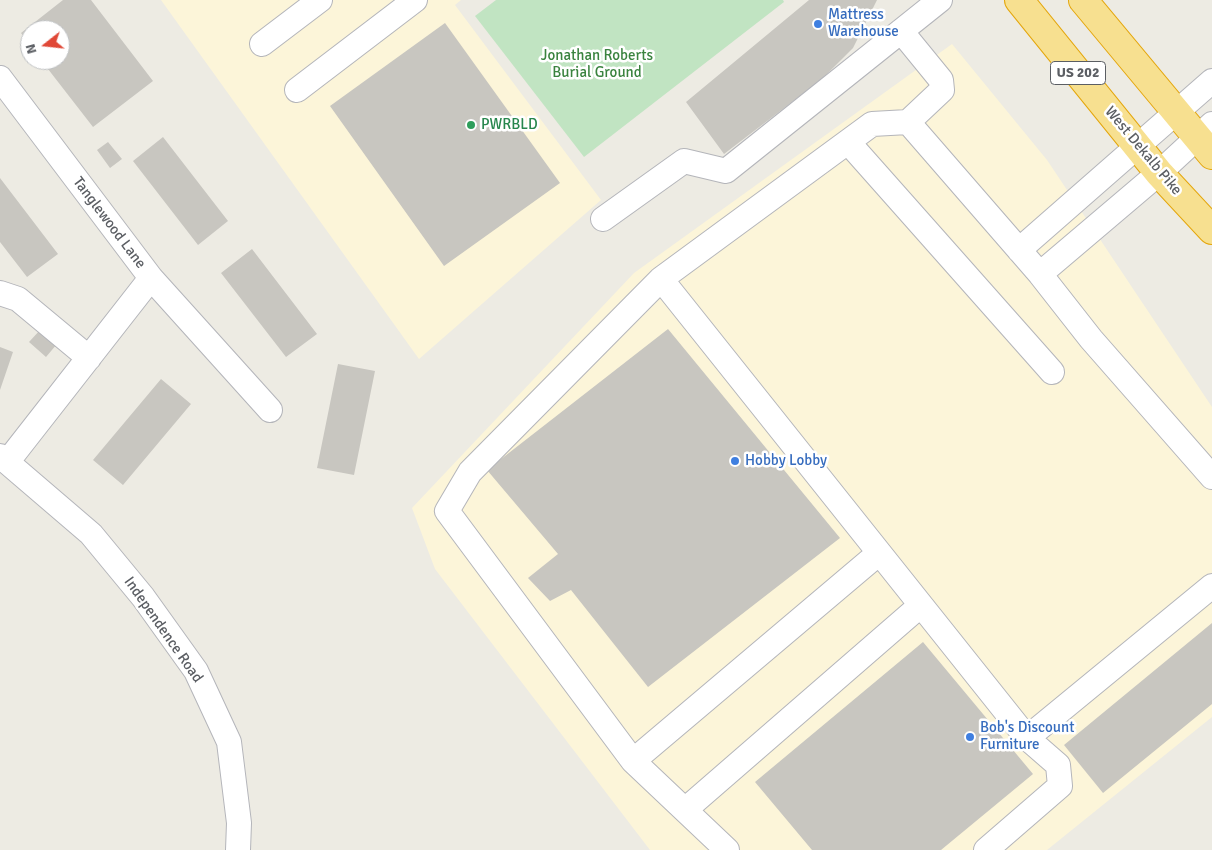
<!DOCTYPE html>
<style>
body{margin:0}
#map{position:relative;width:1212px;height:850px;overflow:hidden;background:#edebe3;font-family:Signika,sans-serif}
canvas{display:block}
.north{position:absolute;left:20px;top:20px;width:50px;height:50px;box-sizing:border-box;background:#fff;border:1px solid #bdbfc1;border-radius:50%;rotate:254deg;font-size:14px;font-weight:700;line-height:20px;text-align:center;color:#5b5e63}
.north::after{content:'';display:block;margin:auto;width:18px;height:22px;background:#e04837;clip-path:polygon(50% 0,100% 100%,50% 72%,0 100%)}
</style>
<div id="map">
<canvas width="1212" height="850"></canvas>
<div class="north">N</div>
</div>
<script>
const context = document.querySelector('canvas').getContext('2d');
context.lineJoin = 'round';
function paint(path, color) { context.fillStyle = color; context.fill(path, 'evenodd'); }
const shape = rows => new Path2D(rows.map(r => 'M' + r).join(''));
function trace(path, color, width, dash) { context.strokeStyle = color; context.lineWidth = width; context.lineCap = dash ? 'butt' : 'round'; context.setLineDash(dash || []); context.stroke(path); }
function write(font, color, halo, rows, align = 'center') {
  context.font = font + ' Signika,sans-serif'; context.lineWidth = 5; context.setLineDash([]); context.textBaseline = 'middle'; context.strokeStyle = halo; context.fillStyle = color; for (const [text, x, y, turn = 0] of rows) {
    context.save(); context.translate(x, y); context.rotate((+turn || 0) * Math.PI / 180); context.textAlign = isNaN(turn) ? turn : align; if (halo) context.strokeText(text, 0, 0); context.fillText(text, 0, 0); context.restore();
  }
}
const commercial = shape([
 [161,0,461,0,455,5,601,200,419,359],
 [952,44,1047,160,1212,407,1212,717,1047,850,650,850,435,569,412,508,634,273]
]);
const green = shape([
 [496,0,783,0,784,2,584,157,475,16]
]);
const building = shape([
 [63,0,91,0,153,81,93,127,41,60,60,60,60,30,30,30,30,45,21,33],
 [809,0,877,0,853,48,822,79,724,154,686,102],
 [445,23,560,183,444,266,330,106],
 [163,137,228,221,198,245,133,161],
 [108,142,122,159,110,168,97,150],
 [0,178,58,254,27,277,0,242],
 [252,249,317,334,286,357,221,273],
 [41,329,57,344,46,357,29,342],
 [668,329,840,538,648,687,571,590,550,601,528,578,558,554,487,470],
 [0,347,13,352,0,390],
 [338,364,375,371,354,475,317,468],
 [161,379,191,404,123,485,93,460],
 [1212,623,1212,704,1103,793,1064,745],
 [923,642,1033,774,941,850,812,850,755,782]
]);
const minor = shape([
 [901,31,941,80,942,90,908,122],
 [262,44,320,0],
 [0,78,151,278,8,461],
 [297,90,415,0],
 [848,142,1052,372],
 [603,219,684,161,726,171,940,0],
 [1019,250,1212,81],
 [1040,274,1159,173,1212,124],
 [151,278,270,410],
 [661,279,470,472,447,511,633,761,879,553],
 [0,293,18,299,89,358],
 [0,456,91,534,143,597,196,671,229,742,239,823,238,850],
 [1212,477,1091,339,1040,274,908,122,872,124,661,279,1027,738,1212,586],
 [633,761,727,850],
 [686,809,921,605],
 [986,850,1060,786,1058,765,1027,738]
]);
const highway = shape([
 [1019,0,1159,173,1212,230],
 [1083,0,1212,155]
]);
const markers = [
 [818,24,5,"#3f7fe0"],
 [471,125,5,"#2e9e5b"],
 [735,461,5,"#3f7fe0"],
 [970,737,5,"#3f7fe0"]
];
const shields = [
 [1078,73,55]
];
const shieldNames = [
 ["US 202",1078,73]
];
const shopNames = [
 ["Mattress",828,15],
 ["Warehouse",828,32],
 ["Hobby Lobby",745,461],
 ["Bob's Discount",980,728],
 ["Furniture",980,745]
];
const parkNames = [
 ["Jonathan Roberts",597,56],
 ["Burial Ground",597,73]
];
const leisureNames = [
 ["PWRBLD",481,125]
];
const streetNames = [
 ["West Dekalb Pike",1143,151,50],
 ["Tanglewood Lane",109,223,53],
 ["Independence Road",163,630,55]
];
paint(commercial, '#fcf5d9');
paint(green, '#c1e4c2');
paint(building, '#c8c6c0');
trace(minor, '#b4b5ba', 26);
trace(highway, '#e4a60c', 30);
trace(minor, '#fff', 24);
trace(highway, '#f7e090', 28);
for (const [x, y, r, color] of markers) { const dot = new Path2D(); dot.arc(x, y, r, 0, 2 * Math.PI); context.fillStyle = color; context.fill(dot); trace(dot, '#fff', 2); }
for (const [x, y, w] of shields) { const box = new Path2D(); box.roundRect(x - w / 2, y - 11.5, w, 23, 4); context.fillStyle = '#fff'; context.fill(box); trace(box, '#5b5e63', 1); }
write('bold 14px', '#5b5e63', null, shieldNames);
write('15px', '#366cbe', '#fff', shopNames, 'left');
write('15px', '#3a833f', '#fff', parkNames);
write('15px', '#27864d', '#fff', leisureNames, 'left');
write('15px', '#5b5e63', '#fff', streetNames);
</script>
